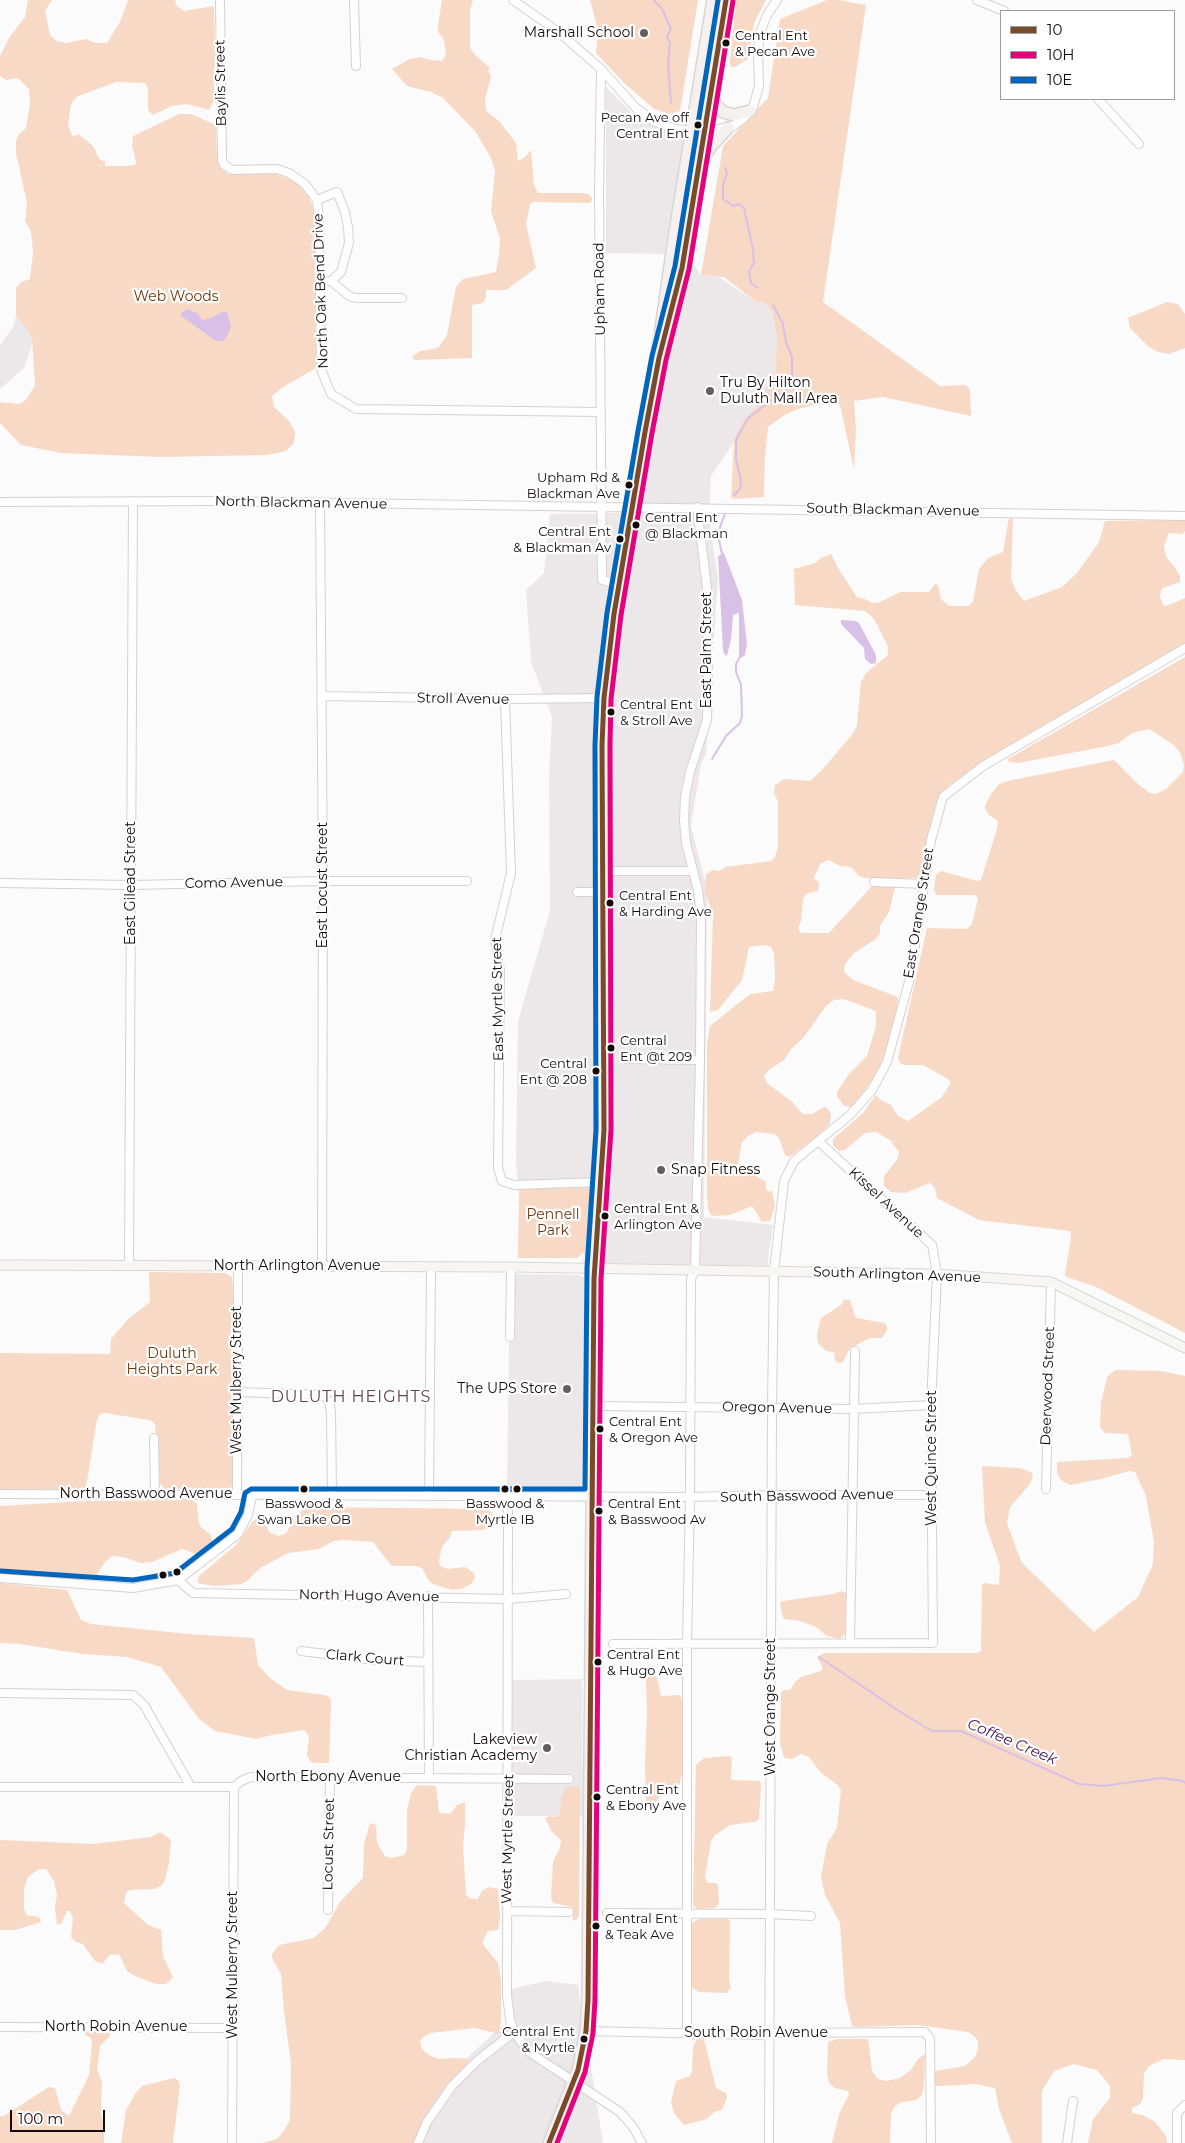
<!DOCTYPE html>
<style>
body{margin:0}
#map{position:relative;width:1185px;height:2143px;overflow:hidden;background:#fbfbfb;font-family:Montserrat,sans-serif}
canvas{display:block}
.legend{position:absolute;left:1000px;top:10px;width:175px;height:90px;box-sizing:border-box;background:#fff;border:1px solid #a19d9e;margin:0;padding:6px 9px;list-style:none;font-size:15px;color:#140a0c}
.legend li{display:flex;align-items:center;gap:10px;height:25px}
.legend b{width:25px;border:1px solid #a19d9e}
.scale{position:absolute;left:10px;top:2110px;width:95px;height:22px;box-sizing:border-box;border:2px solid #140a0c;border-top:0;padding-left:6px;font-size:15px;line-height:18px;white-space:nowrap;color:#140a0c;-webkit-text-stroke:4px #fff;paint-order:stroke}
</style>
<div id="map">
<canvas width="1185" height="2143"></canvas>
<ul class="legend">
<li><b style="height:6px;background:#7a4b2a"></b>10</li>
<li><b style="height:6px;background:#e5007d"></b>10H</li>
<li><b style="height:6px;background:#0065bd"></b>10E</li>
</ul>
<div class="scale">100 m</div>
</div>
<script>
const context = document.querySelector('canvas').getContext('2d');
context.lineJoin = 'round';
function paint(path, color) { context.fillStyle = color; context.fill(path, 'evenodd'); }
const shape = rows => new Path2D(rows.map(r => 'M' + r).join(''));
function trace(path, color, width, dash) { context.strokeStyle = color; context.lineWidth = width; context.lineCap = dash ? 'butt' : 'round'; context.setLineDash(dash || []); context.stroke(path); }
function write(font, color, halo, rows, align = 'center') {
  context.font = font + ' Montserrat,sans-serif'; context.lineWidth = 4.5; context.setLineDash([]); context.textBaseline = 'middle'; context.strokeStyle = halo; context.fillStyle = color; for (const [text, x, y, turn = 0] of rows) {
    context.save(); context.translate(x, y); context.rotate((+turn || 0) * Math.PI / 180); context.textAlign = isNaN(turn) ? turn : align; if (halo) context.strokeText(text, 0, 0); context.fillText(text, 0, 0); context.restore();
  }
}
const built = shape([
 [606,87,635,116,686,139,672,223,700,275,719,277,756,302,785,305,783,371,711,476,709,519,718,579,706,754,701,764,691,826,707,889,704,1217,773,1225,767,1266,583,1263,591,1193,519,1189,516,1164,518,1021,550,911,549,778,552,717,531,662,526,590,544,573,550,514,623,513,666,254,606,253],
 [16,316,29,332,32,339,31,348,24,368,0,389,0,345,13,327],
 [514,1274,579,1275,584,1278,584,1481,583,1486,580,1489,507,1490,509,1342,513,1338],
 [582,1679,583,1816,511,1816,512,1680],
 [546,1981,578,1985,603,2143,407,2143,420,2113,458,2066,502,2026,514,2020,510,2003,511,1989]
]);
const green = shape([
 [28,0,52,0,45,11,50,35,56,41,66,43,86,39,95,43,107,43,120,22,128,0,175,0,177,6,184,11,214,6,215,46,214,100,209,110,187,104,172,106,153,115,148,110,148,88,145,83,116,82,76,97,71,104,68,126,73,137,78,134,93,146,100,160,105,161,105,166,126,166,135,165,136,162,132,145,133,136,179,114,191,114,216,125,217,158,219,166,223,170,228,174,276,174,296,182,308,196,312,205,314,218,316,368,283,387,272,396,274,407,289,421,295,432,294,443,286,451,267,455,160,457,61,453,21,445,0,423,0,402,19,404,26,400,35,385,32,339,29,332,16,316,16,288,21,282,30,279,33,253,31,232,25,221,27,203,16,153,16,141,19,134,26,128,30,104,29,89,18,78,6,80,0,76,0,56,9,38,25,17],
 [442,0,473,0,470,10,470,47,474,54,490,68,488,70,491,77,485,99,486,111,499,121,516,143,518,161,525,157,531,150,534,185,538,193,582,193,588,194,592,198,591,203,534,202,530,204,526,224,536,268,506,290,486,290,486,297,483,303,472,305,472,358,415,360,412,357,420,351,438,348,447,335,456,287,463,279,496,272,499,255,500,238,491,212,495,172,491,158,475,131,443,98,431,92,407,86,392,69,410,59,420,57,430,60,442,61,446,55,444,40,438,32,438,25],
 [590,0,698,0,680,111,670,114,654,109,624,83,596,53,598,30],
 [736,0,766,0,754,23,748,59,735,67,731,67,730,62],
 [827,0,839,0,866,5,823,302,940,386,966,385,970,390,971,416,883,397,854,401,856,430,854,469,840,405,830,401,798,409,783,416,768,427,765,457,764,497,736,499,731,498,734,440,742,423,757,406,776,371,777,337,773,313,765,303,756,302,724,277,701,275,723,146,768,98,780,19],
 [1167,302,1178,304,1185,314,1185,348,1169,354,1158,352,1149,347,1130,328,1128,318],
 [1013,518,1011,579,1015,589,1024,601,1062,587,1077,573,1099,542,1105,521,1185,520,1185,531,1182,534,1169,533,1164,546,1166,557,1174,566,1180,576,1180,582,1163,588,1161,591,1160,597,1163,605,1166,606,1185,598,1185,644,1026,735,950,784,936,803,933,814,919,878,865,878,859,876,851,867,840,866,829,860,820,864,814,878,819,883,818,891,806,894,803,899,801,921,798,928,801,933,829,933,872,886,893,886,895,888,889,912,880,926,880,933,876,939,854,953,845,964,844,969,845,973,853,980,898,997,896,1020,886,1054,877,1073,854,1106,849,1107,843,1105,837,1096,837,1092,849,1074,867,1056,876,1026,876,1011,844,999,834,1000,826,1006,803,1038,791,1049,784,1060,770,1069,764,1076,767,1083,791,1101,803,1114,812,1114,824,1107,827,1108,831,1114,830,1124,815,1138,789,1157,785,1155,779,1138,774,1134,756,1132,748,1136,742,1142,737,1170,741,1174,756,1176,766,1182,766,1189,769,1192,772,1190,775,1206,770,1221,762,1222,752,1206,730,1215,713,1216,710,1214,708,1208,707,1198,707,1044,710,1026,750,994,773,991,775,979,774,954,771,947,766,945,749,947,742,980,718,1010,710,1012,713,914,705,892,706,874,713,870,719,871,726,867,771,861,775,857,778,847,778,802,774,793,775,785,784,779,810,781,823,769,855,731,857,724,861,682,866,673,888,655,888,647,874,619,865,611,795,605,794,569,815,563,821,558,831,554,838,568,857,597,865,599,872,603,880,602,901,592,929,592,935,584,938,585,941,599,949,606,968,606,973,602,979,569,988,558,1003,552,1008,523,1009,519],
 [1185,657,1185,1333,1096,1287,1067,1277,1065,1275,1071,1237,1070,1231,979,1220,937,1198,935,1188,930,1183,905,1193,891,1192,884,1186,884,1176,897,1160,899,1152,890,1140,876,1132,865,1133,845,1150,839,1151,833,1145,833,1139,863,1113,876,1095,881,1100,891,1105,898,1116,908,1121,941,1098,951,1083,948,1079,923,1065,904,1065,900,1063,898,1058,927,928,967,929,972,924,978,899,975,895,936,895,934,889,936,875,941,871,977,881,981,880,997,829,998,821,989,815,985,808,986,804,991,794,999,784,1012,780,1114,760,1139,785,1150,793,1156,794,1166,789,1183,772,1184,765,1180,753,1174,745,1149,729,1132,733,1119,743,1108,746,1018,763,1009,762,1008,759],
 [588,1188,591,1193,585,1251,577,1258,518,1258,519,1189],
 [149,1272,225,1273,232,1277,234,1307,233,1483,231,1488,165,1489,160,1484,155,1424,150,1420,104,1413,100,1414,97,1419,85,1494,0,1494,0,1353,110,1354,111,1339,128,1319,150,1302],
 [844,1300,850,1300,855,1316,857,1318,884,1323,887,1326,887,1330,882,1338,870,1338,850,1348,843,1362,838,1363,835,1360,834,1352,826,1351,818,1343,817,1334,821,1318,841,1305],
 [1115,1370,1162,1371,1185,1376,1185,2060,1164,2059,1149,2066,1144,2073,1143,2098,1140,2104,1132,2108,1132,2113,1143,2115,1155,2122,1166,2136,1167,2143,1088,2143,1093,2119,1110,2098,1110,2086,1097,2070,1074,2064,1054,2071,1042,2091,1042,2143,1012,2143,999,2109,995,2088,975,2084,941,2086,935,2086,933,2083,933,2073,935,2071,965,2066,975,2057,978,2049,978,2041,974,2036,968,2032,917,2025,857,2027,852,2026,845,1996,840,1923,825,1895,821,1877,827,1844,837,1828,841,1791,838,1785,821,1773,809,1757,801,1754,792,1759,784,1758,780,1743,781,1692,784,1690,790,1690,795,1682,801,1677,821,1671,823,1668,817,1657,824,1653,978,1653,981,1651,982,1585,984,1583,999,1585,1000,1566,985,1522,982,1466,1019,1468,1031,1472,1033,1477,1030,1484,1010,1507,1007,1523,1016,1548,1022,1563,1094,1632,1138,1597,1153,1564,1154,1542,1146,1496,1135,1472,1129,1471,1101,1479,1070,1485,1061,1480,1057,1473,1057,1462,1128,1458,1132,1455,1128,1434,1105,1433,1100,1427,1101,1403,1107,1377],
 [192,1500,197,1504,199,1523,201,1527,211,1535,213,1545,196,1554,182,1549,152,1562,141,1563,123,1557,112,1556,105,1562,93,1580,88,1581,0,1573,0,1506,85,1501],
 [306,1507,487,1509,492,1513,494,1520,489,1528,482,1530,452,1531,450,1537,442,1547,439,1561,440,1566,448,1569,465,1567,474,1573,475,1578,471,1584,461,1589,452,1590,433,1584,429,1581,422,1568,416,1566,395,1566,391,1565,373,1542,343,1540,334,1541,319,1549,288,1553,260,1568,247,1581,241,1584,215,1586,197,1583,199,1576,237,1544,252,1522,256,1519,263,1520,270,1533,279,1536,286,1533,299,1513],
 [0,1583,67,1590,81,1620,91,1624,188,1634,254,1638,258,1665,270,1678,287,1690,325,1695,330,1698,331,1701,329,1763,314,1763,310,1761,307,1755,309,1736,304,1730,272,1735,256,1739,215,1731,199,1719,161,1667,127,1657,83,1654,19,1644,0,1643],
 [841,1591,846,1593,845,1634,840,1639,827,1636,816,1627,800,1621,784,1619,782,1615,780,1603,783,1601,833,1594],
 [653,1674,656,1676,658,1682,661,1696,680,1695,683,1705,682,1773,678,1791,659,1797,655,1804,651,1806,647,1804,646,1799,645,1763,647,1713,646,1683,648,1677],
 [730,1756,732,1759,731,1780,760,1781,761,1785,759,1819,754,1822,730,1825,714,1836,711,1841,705,1877,708,1883,716,1883,718,1885,719,1904,715,1908,698,1909,694,1907,693,1901,696,1765,704,1758],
 [417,1785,436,1786,439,1812,442,1814,451,1813,457,1805,465,1802,465,1824,463,1846,466,1895,471,1899,478,1899,482,1891,488,1887,498,1889,500,1918,498,1930,488,1931,482,1943,498,1963,501,1981,501,2020,499,2034,475,2028,430,2033,423,2037,420,2042,422,2049,429,2055,439,2059,455,2058,468,2059,469,2062,444,2088,428,2111,414,2143,262,2143,277,2139,284,2131,290,2120,291,2064,284,2011,281,1974,272,1958,272,1954,279,1945,314,1938,326,1927,340,1902,363,1878,364,1844,370,1823,376,1825,377,1843,385,1856,392,1858,404,1855,407,1850,407,1811,411,1793],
 [574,1786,579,1787,580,1792,579,1916,576,1920,573,1921,572,1907,553,1903,551,1897,553,1862,560,1847,561,1840,552,1832,545,1818,549,1816,556,1817,560,1814,561,1798,566,1787],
 [158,1833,162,1833,171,1840,169,1863,165,1880,161,1886,154,1889,130,1890,126,1893,124,1903,148,1925,161,1930,163,1956,173,1977,166,1984,156,1984,133,1975,127,1971,119,1954,110,1955,102,1964,95,1961,83,1944,76,1942,71,1937,73,1918,70,1911,67,1911,61,1924,57,1924,55,1906,57,1895,54,1881,46,1869,39,1869,28,1877,24,1889,24,1909,27,1915,39,1917,41,1922,15,1930,0,1930,0,1840,94,1844,151,1837],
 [699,1919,728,1919,730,1922,729,1980,731,1988,726,1993,699,1992,691,1987,692,1923],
 [86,2031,109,2033,110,2036,100,2046,97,2070,102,2081,101,2114,104,2126,104,2143,0,2143,0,2116,4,2116,49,2087,55,2088,61,2110,69,2116,89,2075,92,2041,90,2037,85,2035],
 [697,2038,704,2039,716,2088,726,2093,727,2098,722,2110,714,2112,707,2119,684,2125,674,2113,671,2102,676,2081,690,2076,692,2072,693,2047],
 [837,2039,868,2039,872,2071,878,2079,886,2081,900,2078,911,2070,918,2059,925,2054,924,2088,921,2096,916,2100,902,2102,895,2106,891,2114,890,2143,832,2143,839,2114,849,2094,848,2091,835,2088,829,2083,827,2074,828,2042],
 [174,2078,178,2080,180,2085,173,2143,121,2143,126,2110,135,2094,142,2086]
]);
const water = shape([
 [187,309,197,313,202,320,209,319,222,312,227,312,231,327,227,336,223,341,216,341,181,316,182,312],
 [724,553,742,600,747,644,745,655,741,658,739,655,739,613,733,615,731,639,727,656,724,654,723,649,718,556],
 [841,620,856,621,859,623,876,655,876,663,871,664,865,659,864,648,841,624]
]);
const stream = shape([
 [654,0,662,9,671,29,667,37,670,43,668,64,671,103],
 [725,168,727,173,723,185,723,199,733,206,739,204,744,208,753,249,754,263,749,271,751,283,758,288],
 [734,495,740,489,741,481,736,459,736,440,748,418,788,388,792,379,792,357,786,342,783,324,773,305],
 [722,554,719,540,720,527,725,514],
 [712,759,726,736,740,723,742,716,741,685,736,672,736,664,741,655],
 [819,1657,902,1713,932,1731,961,1731,1079,1784,1104,1786,1161,1778,1183,1781,1185,1783]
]);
const minor = shape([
 [220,0,222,160,224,165,233,170,277,169,289,173,305,184,317,200,319,220,321,369,331,394,356,409,601,412],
 [354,0,356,66],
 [513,0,561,34,601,69,635,107,653,121,675,129,705,132,733,126,743,119,753,107,759,86,758,52,760,33,767,15,777,0],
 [977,0,1004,11],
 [601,69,599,191,602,580,619,584],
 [1098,99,1139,144],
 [317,200,337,192,345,212,348,227,349,243,341,272,331,281],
 [326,281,331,281,349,296,356,298,402,298],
 [0,502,217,501,1185,516],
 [320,503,323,881,322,1266],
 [323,696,505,699,604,698],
 [505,699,511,873,495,940,500,971,498,1168,502,1181,514,1185,602,1182],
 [603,871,692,871],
 [874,882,924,884],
 [0,883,131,885,323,881,467,881],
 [577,892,603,892],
 [625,1059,700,1060],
 [129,1265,133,501],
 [510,1337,511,1267],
 [237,1392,323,1395,329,1401,331,1412,332,1495],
 [593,1406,853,1409,931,1405],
 [154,1438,155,1495],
 [1046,1489,1051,1282],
 [0,1494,690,1497,772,1495,933,1495],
 [237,1495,238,1266],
 [429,1496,431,1267],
 [508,1497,507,1995,510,2019,514,2032,529,2052,620,2112,633,2127,642,2143],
 [0,1578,133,1588,178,1580,238,1534,248,1515,252,1496],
 [178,1580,193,1593,508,1599,566,1594],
 [428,1596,429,1777],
 [850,1642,855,1351],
 [613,1644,933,1643,931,1405,937,1274,932,1245,818,1141],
 [301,1651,375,1660,428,1662],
 [0,1693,133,1695,144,1705,191,1787],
 [0,1787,234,1787,241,1781,251,1777,569,1779],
 [328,1910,330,1777],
 [507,1911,569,1912],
 [607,1913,769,1914,811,1916],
 [0,2027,232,2028],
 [586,2031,759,2035,777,2033,925,2032,930,2039,931,2143],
 [687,2033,687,1644,690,1497,691,1279,695,1270,700,1060,701,916,698,890,686,843,684,821,685,797,690,772,707,720,708,693,707,588,697,507],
 [232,2143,234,1787],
 [418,2143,427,2122,452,2086,477,2061,514,2032],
 [769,2143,772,1407,774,1271,784,1181,794,1161,850,1115,872,1090,887,1062,910,978,931,840,943,797,983,766,1185,648],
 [1067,2143,1073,2101],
 [1177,2143,1177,2113,1185,2105]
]);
const major = shape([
 [0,1265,511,1267,937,1274,1051,1282,1185,1348]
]);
const highway = shape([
 [711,93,716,105,723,112,734,115,750,111],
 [703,159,711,146,728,128],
 [661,329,674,238,713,0],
 [549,2143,578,2070,586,2031,588,2000,594,1279,604,1130,602,745,604,698,614,614,645,432,659,358,682,268,726,0]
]);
const bus1 = shape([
 [549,2143,578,2070,586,2031,588,2000,594,1279,604,1130,602,745,604,698,614,614,645,432,659,358,682,268,726,0]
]);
const bus2 = shape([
 [557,2143,585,2072,593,2033,595,2000,601,1279,611,1130,610,745,611,699,621,615,652,433,666,360,689,269,733,1]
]);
const bus3 = shape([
 [1,1571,133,1580,175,1573,232,1529,241,1512,245,1493,251,1489,585,1489,587,1268,596,1130,595,745,597,697,607,613,638,431,652,356,675,266,718,0]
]);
const markers = [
 [644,33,5,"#655e60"],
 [726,43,4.5,"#140a0c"],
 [698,125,4.5,"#140a0c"],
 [710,391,5,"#655e60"],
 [629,485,4.5,"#140a0c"],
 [636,525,4.5,"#140a0c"],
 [620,539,4.5,"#140a0c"],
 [611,712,4.5,"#140a0c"],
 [610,903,4.5,"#140a0c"],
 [611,1048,4.5,"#140a0c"],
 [596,1071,4.5,"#140a0c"],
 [661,1170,5,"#655e60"],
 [605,1216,4.5,"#140a0c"],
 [567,1389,5,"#655e60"],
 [600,1429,4.5,"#140a0c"],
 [304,1489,4.5,"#140a0c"],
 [505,1489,4.5,"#140a0c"],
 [517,1489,4.5,"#140a0c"],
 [599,1511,4.5,"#140a0c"],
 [177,1572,4.5,"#140a0c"],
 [163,1575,4.5,"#140a0c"],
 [598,1662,4.5,"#140a0c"],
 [547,1748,5,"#655e60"],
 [597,1797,4.5,"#140a0c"],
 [596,1926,4.5,"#140a0c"],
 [584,2039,4.5,"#140a0c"]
];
const busNames = [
 ["Central Ent",735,36],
 ["& Pecan Ave",735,52],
 ["Pecan Ave off",689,118,"right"],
 ["Central Ent",689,134,"right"],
 ["Upham Rd &",620,478,"right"],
 ["Blackman Ave",620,494,"right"],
 ["Central Ent",645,518],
 ["@ Blackman",645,534],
 ["Central Ent",611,532,"right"],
 ["& Blackman Av",611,548,"right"],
 ["Central Ent",620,705],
 ["& Stroll Ave",620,721],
 ["Central Ent",619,896],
 ["& Harding Ave",619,912],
 ["Central",620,1041],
 ["Ent @t 209",620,1057],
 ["Central",587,1064,"right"],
 ["Ent @ 208",587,1080,"right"],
 ["Central Ent &",614,1209],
 ["Arlington Ave",614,1225],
 ["Central Ent",609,1422],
 ["& Oregon Ave",609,1438],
 ["Basswood &",304,1504,"center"],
 ["Swan Lake OB",304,1520,"center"],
 ["Basswood &",505,1504,"center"],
 ["Myrtle IB",505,1520,"center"],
 ["Central Ent",608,1504],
 ["& Basswood Av",608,1520],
 ["Central Ent",607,1655],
 ["& Hugo Ave",607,1671],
 ["Central Ent",606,1790],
 ["& Ebony Ave",606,1806],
 ["Central Ent",605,1919],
 ["& Teak Ave",605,1935],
 ["Central Ent",575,2032,"right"],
 ["& Myrtle",575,2048,"right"]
];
const poiNames = [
 ["Marshall School",634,33],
 ["Tru By Hilton",720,383,"left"],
 ["Duluth Mall Area",720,399,"left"],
 ["Snap Fitness",671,1170,"left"],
 ["The UPS Store",557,1389],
 ["Lakeview",537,1740],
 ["Christian Academy",537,1756]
];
const streetNames = [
 ["Baylis Street",221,83,-91],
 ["Upham Road",600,289,-91],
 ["North Oak Bend Drive",321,291,-92],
 ["North Blackman Avenue",301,503,1],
 ["South Blackman Avenue",893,510,1],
 ["East Palm Street",707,650,-90],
 ["Stroll Avenue",463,699,1],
 ["East Gilead Street",131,883,-90],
 ["Como Avenue",234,883,-1],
 ["East Locust Street",323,885,-90],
 ["East Orange Street",919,913,-81],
 ["East Myrtle Street",498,999,-91],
 ["Kissel Avenue",886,1203,43],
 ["North Arlington Avenue",297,1266],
 ["South Arlington Avenue",897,1275,2],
 ["West Mulberry Street",237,1380,-90],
 ["Deerwood Street",1048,1386,-88],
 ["Oregon Avenue",777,1408,1],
 ["West Quince Street",932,1458,-90],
 ["North Basswood Avenue",146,1494],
 ["South Basswood Avenue",807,1496,-1],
 ["North Hugo Avenue",369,1596,1],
 ["Clark Court",365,1658,5],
 ["West Orange Street",771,1707,-90],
 ["North Ebony Avenue",328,1777],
 ["West Myrtle Street",508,1839,-89],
 ["Locust Street",329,1844,-89],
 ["West Mulberry Street",233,1965,-90],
 ["North Robin Avenue",116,2027],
 ["South Robin Avenue",756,2033]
];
const parkNames = [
 ["Web Woods",176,297],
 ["Pennell",553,1215],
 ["Park",553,1231],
 ["Duluth",172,1354],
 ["Heights Park",172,1370]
];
const waterNames = [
 ["Coffee Creek",1012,1742,23]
];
const quarterNames = [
 ["DULUTH HEIGHTS",351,1397]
];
paint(built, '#ece8e9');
paint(green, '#f8d9c5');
paint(water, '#d8c0e7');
trace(stream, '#d8c0e7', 2);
trace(minor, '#d6d0d1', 10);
trace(major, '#d8d6d6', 11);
trace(highway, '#d8d6d6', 14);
trace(minor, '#fefefe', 8);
trace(major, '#f8f5f5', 9);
trace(highway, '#f6f0ee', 11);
trace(bus1, '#7a4b2a', 5);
trace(bus2, '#e5007d', 5);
trace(bus3, '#0065bd', 5);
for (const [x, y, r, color] of markers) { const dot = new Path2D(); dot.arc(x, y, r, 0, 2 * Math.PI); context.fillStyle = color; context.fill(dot); trace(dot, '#fff', 2); }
write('13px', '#140a0c', '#fff', busNames, 'left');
write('14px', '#140a0c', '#fff', poiNames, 'right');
write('14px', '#140a0c', '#fff', streetNames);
write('14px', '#6e3809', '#fff', parkNames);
write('italic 15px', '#431759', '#fff', waterNames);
context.letterSpacing = '1px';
write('16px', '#5f454b', '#fff', quarterNames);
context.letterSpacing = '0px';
</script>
